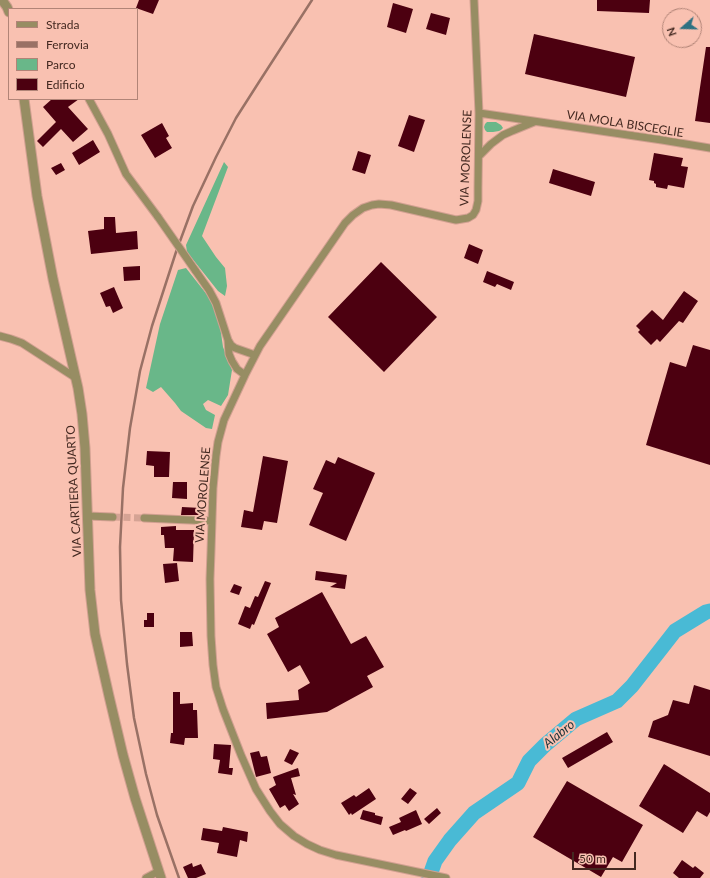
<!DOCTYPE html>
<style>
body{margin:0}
#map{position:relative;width:710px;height:878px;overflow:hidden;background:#f9c1b1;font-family:Lato,sans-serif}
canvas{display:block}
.legend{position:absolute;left:8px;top:8px;width:130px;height:92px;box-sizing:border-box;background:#f9c1b1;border:1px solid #b18477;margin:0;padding:5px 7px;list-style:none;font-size:12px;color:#442921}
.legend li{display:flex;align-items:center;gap:8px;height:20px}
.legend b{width:20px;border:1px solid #b18477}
.north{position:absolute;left:662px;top:8px;width:40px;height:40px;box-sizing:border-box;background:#f9c1b1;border:1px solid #b18477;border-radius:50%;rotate:250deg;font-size:11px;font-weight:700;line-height:16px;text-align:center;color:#442921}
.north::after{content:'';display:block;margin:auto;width:14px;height:18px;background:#2e7182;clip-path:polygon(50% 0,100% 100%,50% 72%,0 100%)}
.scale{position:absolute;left:572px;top:852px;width:64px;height:18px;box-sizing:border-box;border:2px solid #442921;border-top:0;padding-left:5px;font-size:12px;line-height:14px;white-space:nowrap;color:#442921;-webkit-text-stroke:3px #f9c1b1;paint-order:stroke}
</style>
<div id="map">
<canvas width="710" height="878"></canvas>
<ul class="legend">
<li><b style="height:5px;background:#978d63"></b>Strada</li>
<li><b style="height:5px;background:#997165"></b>Ferrovia</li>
<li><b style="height:11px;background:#69b789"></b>Parco</li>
<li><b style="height:11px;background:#4c0010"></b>Edificio</li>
</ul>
<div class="north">N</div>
<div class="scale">50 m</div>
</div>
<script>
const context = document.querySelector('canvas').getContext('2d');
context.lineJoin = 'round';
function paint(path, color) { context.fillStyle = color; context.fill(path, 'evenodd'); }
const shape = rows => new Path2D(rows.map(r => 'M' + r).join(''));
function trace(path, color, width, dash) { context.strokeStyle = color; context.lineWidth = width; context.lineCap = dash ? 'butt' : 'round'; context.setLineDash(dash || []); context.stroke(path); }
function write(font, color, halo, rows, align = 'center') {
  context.font = font + ' Lato,sans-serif'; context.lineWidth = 4; context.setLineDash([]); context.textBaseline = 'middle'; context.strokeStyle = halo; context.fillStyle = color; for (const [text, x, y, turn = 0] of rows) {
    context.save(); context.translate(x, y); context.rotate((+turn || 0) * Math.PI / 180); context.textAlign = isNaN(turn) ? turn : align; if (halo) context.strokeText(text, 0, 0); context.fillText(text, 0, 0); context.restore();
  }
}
const green = shape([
 [487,122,496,122,501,125,503,128,501,130,499,131,493,132,487,132,485,130,484,127,485,124],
 [224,162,228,167,202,236,216,257,225,268,227,286,225,296,218,291,187,252,186,245],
 [186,268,208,296,219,319,223,347,232,370,228,395,221,406,208,400,203,404,206,410,215,415,212,429,206,428,181,411,175,403,161,387,153,392,146,388,160,324,178,270]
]);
const river = shape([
 [429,878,435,861,450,840,474,813,518,783,529,761,545,745,576,719,617,701,632,686,675,631,706,612,710,611]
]);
const building = shape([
 [139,0,159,0,153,14,136,8],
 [597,0,650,0,649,13,597,11],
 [393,3,413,9,406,33,387,27],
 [431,13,450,18,446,35,426,29],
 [534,34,635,57,626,97,525,74],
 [706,47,710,47,710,123,695,121],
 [52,99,79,99,68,107,88,129,73,142,61,129,43,147,37,141,56,122,43,107],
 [409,115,425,120,414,152,398,146],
 [162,123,169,136,166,138,172,148,155,158,141,135],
 [93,140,100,152,79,165,72,153],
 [358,151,371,155,365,174,352,170],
 [654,153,683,158,681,166,688,167,684,188,668,185,667,189,656,187,656,184,654,183,654,181,649,180],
 [61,163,65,170,56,175,51,168],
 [553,169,595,182,591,196,549,183],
 [104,217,115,217,116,233,137,231,138,249,91,254,88,231,104,229],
 [469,244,483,250,478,264,464,258],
 [381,262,437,317,384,372,328,317],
 [140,266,140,280,124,281,123,267],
 [487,271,514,282,511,290,497,284,495,287,483,282],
 [114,287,123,308,113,313,110,306,106,307,100,293],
 [684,291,698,301,683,323,679,321,660,342,657,339,651,345,638,332,640,330,636,326,652,310,663,320],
 [693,345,710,350,710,465,646,445,670,362,686,367],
 [147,451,170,452,169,477,154,477,154,466,146,465],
 [263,456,288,461,277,523,264,521,262,530,241,527,244,510,253,512],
 [338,457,375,473,346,541,309,525,323,493,313,489,326,460,335,464],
 [173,482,187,482,187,499,172,498],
 [182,507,201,508,200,515,181,515],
 [176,526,176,530,194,530,193,562,173,561,174,548,165,548,164,535,161,535,161,527],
 [177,563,179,581,165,583,163,564],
 [316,571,347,575,345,589,330,587,337,583,315,580],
 [265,581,271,583,254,625,252,624,250,629,238,624,245,606,250,608,255,596,258,597],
 [234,584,242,587,239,595,230,592],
 [322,592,351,644,366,636,384,667,367,676,373,687,327,712,267,719,266,703,299,700,298,690,310,683,300,665,288,672,267,634,279,627,275,618],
 [147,613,154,613,154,627,144,627,144,620,147,620],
 [180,632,192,632,193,646,180,647],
 [694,685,710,690,710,756,648,737,653,721,668,715,673,700,689,704],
 [173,692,180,692,180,704,193,703,193,710,197,710,198,738,185,738,184,745,170,743,171,733,173,733],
 [607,732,613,742,568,768,562,758],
 [214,744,231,745,229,768,233,768,232,775,218,773,220,760,213,759],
 [290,749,299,753,292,765,284,761],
 [259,751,261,757,267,756,271,773,256,777,250,753],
 [664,764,710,793,710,812,707,817,697,811,683,833,639,806],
 [298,768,300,776,291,778,296,795,293,794,299,804,289,811,285,805,280,808,269,789,276,785,273,777],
 [567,781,643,825,622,862,613,857,601,877,533,837],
 [369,788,376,799,352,815,351,813,349,815,341,803,354,795,356,797],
 [410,788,417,793,408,804,401,799],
 [437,808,441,813,429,824,424,819],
 [363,810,375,813,375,815,383,817,381,825,360,819],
 [416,810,422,824,406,831,405,830,393,835,389,827,401,822,399,818],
 [223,827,248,832,247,842,240,840,237,857,217,853,219,843,201,840,203,828,222,831],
 [682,860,693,868,695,866,704,873,700,878,679,878,673,873],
 [192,863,193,867,201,864,206,874,196,878,188,878,183,867]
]);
const minorTunnel = shape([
 [113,517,144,518]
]);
const minor = shape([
 [89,99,108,134,126,174,158,217],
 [479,113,662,140,710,148],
 [479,156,491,144,503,135,512,131,534,122],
 [195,270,209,290,216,303,228,340,229,354,232,361,237,369,245,375],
 [0,336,11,339,22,343,76,378],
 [228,340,231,345,235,348,255,355],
 [87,516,113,517],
 [144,518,212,521],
 [146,878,159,871],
 [446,878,336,855,320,850,307,844,294,836,280,824,270,811,256,789,241,755,223,709,216,687,213,665,211,636,210,579,211,551,213,488,216,456,218,442,224,420,245,375,260,346,345,223,353,215,363,208,372,205,379,204,391,205,456,220,468,218,473,215,476,210,478,201,478,188,479,113,474,0]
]);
const tertiary = shape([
 [2,0,7,7,9,12],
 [24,99,37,196,53,279,78,388,82,414,85,448,90,590,95,634,109,696,123,755,135,798,161,878]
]);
const rail = shape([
 [179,878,157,815,146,774,134,718,127,664,121,600,120,547,123,488,130,428,140,371,152,326,176,252,193,206,216,157,236,118,259,82,312,0]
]);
const minorBridge = shape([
 [158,217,195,270]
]);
const streetNames = [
 ["VIA MOLA BISCEGLIE",625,124,9],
 ["VIA MOROLENSE",466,158,-88],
 ["VIA CARTIERA QUARTO",74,491,-93],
 ["VIA MOROLENSE",203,495,-86]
];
const waterNames = [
 ["Alabro",559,734,-39]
];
paint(green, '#69b789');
trace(river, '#49bad5', 15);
paint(building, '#4c0010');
trace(minorTunnel, '#d5a394', 7, [7, 3.5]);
trace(minor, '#d1a091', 9);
trace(tertiary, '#d1a091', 11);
trace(minor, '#978d63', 7);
trace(tertiary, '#978d63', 9);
trace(rail, '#997165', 2.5);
trace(minorBridge, '#d1a091', 9, []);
trace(minorBridge, '#978d63', 7);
write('12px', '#442921', '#f9c1b1', streetNames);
write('italic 13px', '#193238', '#f9c1b1', waterNames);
</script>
